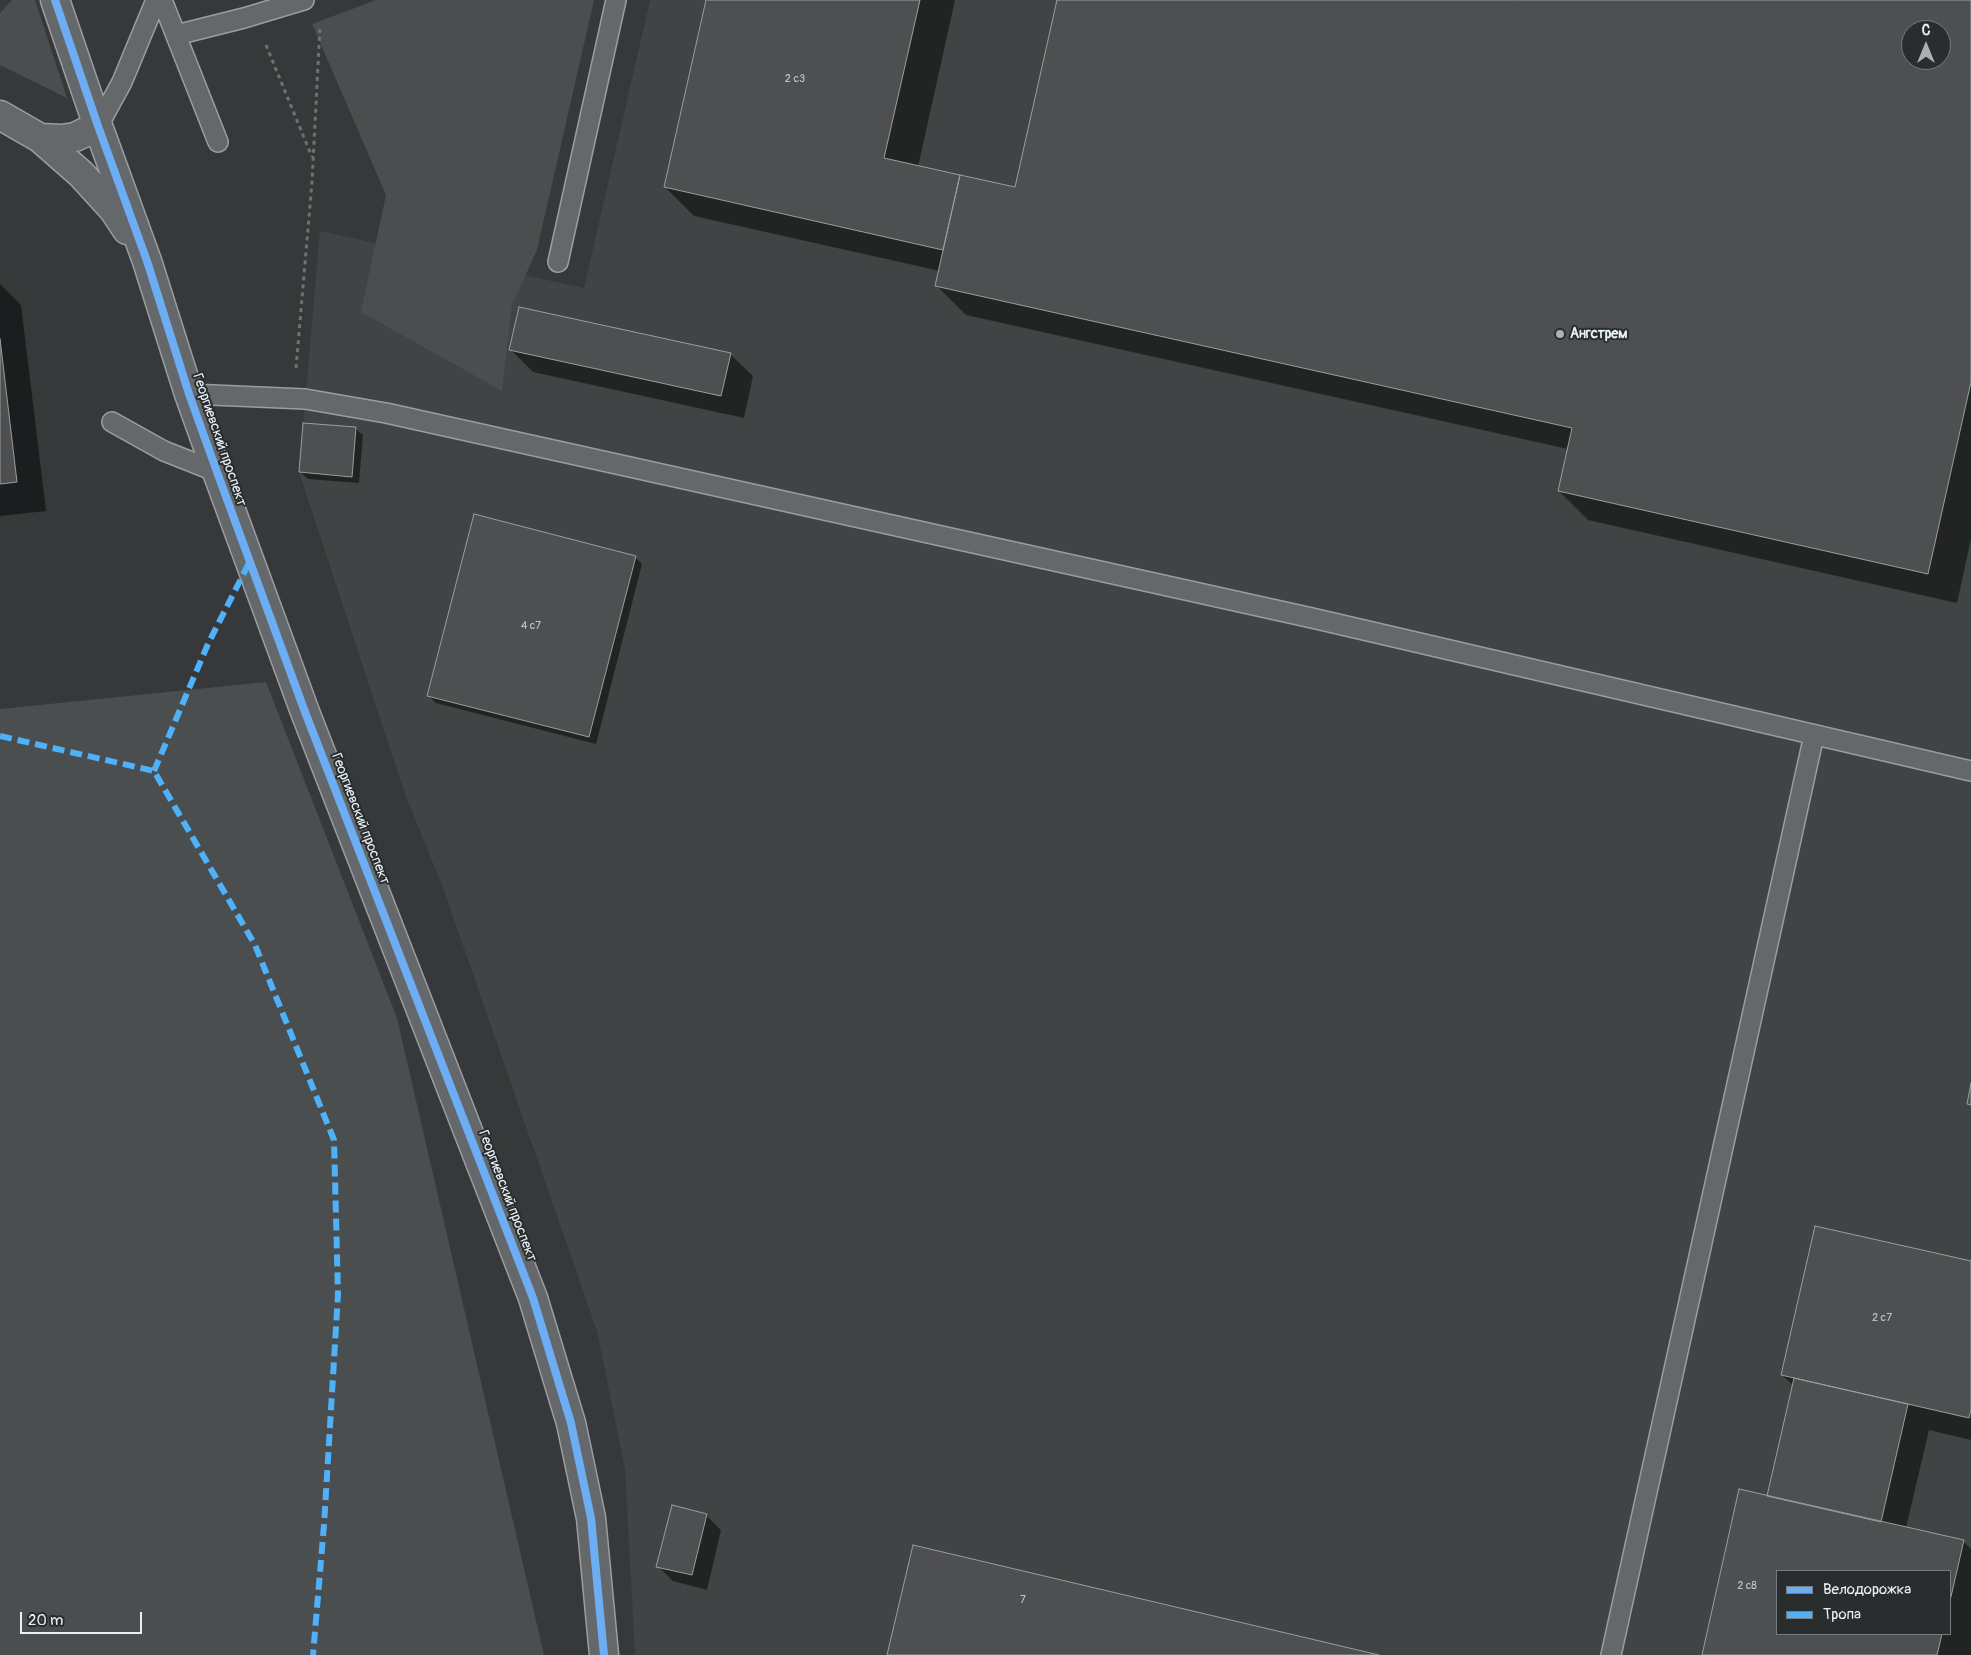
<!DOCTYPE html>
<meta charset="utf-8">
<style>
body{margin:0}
#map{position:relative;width:1971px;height:1655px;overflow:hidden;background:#363839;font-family:Pangolin,sans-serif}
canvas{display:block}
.legend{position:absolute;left:1776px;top:1570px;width:175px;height:65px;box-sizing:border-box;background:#2a2d2e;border:1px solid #767b7f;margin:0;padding:6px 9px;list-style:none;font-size:15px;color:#e8f1f8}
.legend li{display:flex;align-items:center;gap:10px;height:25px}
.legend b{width:25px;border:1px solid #767b7f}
.north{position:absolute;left:1901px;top:20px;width:50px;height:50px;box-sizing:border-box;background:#2a2d2e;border:1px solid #767b7f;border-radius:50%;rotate:0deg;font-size:14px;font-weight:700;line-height:20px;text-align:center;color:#e8f1f8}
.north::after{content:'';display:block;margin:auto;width:18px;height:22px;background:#aab0b5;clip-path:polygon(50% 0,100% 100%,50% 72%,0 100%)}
.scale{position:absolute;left:20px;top:1612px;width:122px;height:22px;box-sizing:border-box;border:2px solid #e8f1f8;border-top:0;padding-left:6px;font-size:15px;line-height:18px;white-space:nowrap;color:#e8f1f8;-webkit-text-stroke:4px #2a2d2e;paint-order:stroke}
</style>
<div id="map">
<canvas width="1971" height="1655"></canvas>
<ul class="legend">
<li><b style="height:6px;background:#6dadf4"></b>Велодорожка</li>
<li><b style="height:6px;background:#4fb1f8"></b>Тропа</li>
</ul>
<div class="north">С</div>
<div class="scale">20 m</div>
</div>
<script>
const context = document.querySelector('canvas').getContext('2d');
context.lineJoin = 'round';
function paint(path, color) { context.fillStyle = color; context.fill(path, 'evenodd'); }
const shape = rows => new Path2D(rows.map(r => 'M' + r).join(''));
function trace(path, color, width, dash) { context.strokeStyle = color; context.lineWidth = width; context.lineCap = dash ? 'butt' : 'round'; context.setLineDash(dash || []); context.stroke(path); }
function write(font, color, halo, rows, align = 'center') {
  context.font = font + ' Pangolin,sans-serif'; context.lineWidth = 4; context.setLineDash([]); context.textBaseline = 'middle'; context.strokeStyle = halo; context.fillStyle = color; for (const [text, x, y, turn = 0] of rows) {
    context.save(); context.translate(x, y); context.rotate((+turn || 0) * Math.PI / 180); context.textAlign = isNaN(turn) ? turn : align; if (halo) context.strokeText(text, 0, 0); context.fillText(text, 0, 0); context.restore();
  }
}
const built = shape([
 [650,0,1971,0,1971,1655,635,1655,625,1469,597,1331,443,888,405,794,299,472,320,231,584,288],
 [1911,30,1941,30,1941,60,1911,60],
 [1777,1571,1950,1571,1950,1634,1777,1634]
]);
const green = shape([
 [12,0,35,0,67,98,0,65,0,13],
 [376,0,594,0,537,250,512,305,502,391,361,312,386,195,312,24],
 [266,682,397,1018,544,1655,0,1655,0,709]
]);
const shadow = shape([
 [707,0,955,0,918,167,1016,188,1058,0,1971,0,1971,539,1957,603,1588,520,1559,491,1568,449,966,315,937,286,940,271,694,216,665,187],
 [1911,30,1941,30,1941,60,1911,60],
 [0,284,21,305,46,511,0,516],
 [511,350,730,354,753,376,744,418,533,372],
 [355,428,363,435,359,483,308,479,300,472],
 [635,557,642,564,596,744,436,703,429,696],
 [1971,1262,1971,1440,1929,1430,1906,1528,1963,1541,1971,1549,1971,1655,1703,1655,1768,1497,1794,1386,1782,1375],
 [1777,1571,1950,1571,1950,1634,1777,1634],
 [706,1515,721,1530,707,1590,673,1581,658,1566]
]);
const building = shape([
 [706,0,920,0,884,158,960,175,943,250,664,187,706,0],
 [1057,0,1971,0,1971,382,1928,574,1558,491,1572,428,935,286,960,175,1015,187,1057,0],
 [1911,30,1941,30,1941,60,1911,60,1911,30],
 [519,307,731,353,721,396,509,350,519,307],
 [0,339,17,482,0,484,0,339],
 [303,423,356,427,352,477,299,472,303,423],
 [474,514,636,556,589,737,427,696,474,514],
 [1971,1083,1971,1105,1967,1104,1971,1083],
 [1815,1226,1971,1261,1971,1410,1969,1418,1781,1375,1815,1226],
 [1794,1378,1908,1404,1881,1522,1767,1496,1794,1378],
 [1739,1489,1964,1540,1950,1601,1950,1571,1777,1571,1777,1634,1942,1634,1937,1655,1702,1655,1739,1489],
 [672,1505,707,1514,692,1575,656,1567,672,1505],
 [913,1545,1379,1655,887,1655,913,1545]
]);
const path = shape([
 [266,45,312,157],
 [296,368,312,182,320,26]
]);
const lane = shape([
 [162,0,218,142],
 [176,35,244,18,304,0],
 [98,126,122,82,156,0],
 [558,262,616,0],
 [189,394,305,399,386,413,1312,618,1971,771],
 [112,422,164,451,217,472],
 [1611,1655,1814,735]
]);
const street = shape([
 [55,0,98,126,147,261,189,394,217,472,305,712,533,1298,571,1423,591,1518,604,1655],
 [0,115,40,138,81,174,113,209,127,230],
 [40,138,61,139,75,137,98,126]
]);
const quiet = shape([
 [0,736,154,771,255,945,334,1140,338,1294,324,1525,313,1655],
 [154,771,208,644,250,561]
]);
const cycleway = shape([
 [55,0,98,126,147,261,189,394,217,472,305,712,533,1298,571,1423,591,1518,604,1655]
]);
const markers = [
 [1560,334,5,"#aab0b5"]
];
const numberNames = [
 ["2 с3",795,79],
 ["4 с7",531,626],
 ["2 с7",1882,1318],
 ["2 с8",1747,1586],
 ["7",1023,1600]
];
const poiNames = [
 ["Ангстрем",1570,334]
];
const streetNames = [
 ["Георгиевский проспект",219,440,71],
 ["Георгиевский проспект",360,819,69],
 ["Георгиевский проспект",507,1196,69]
];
paint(built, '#404445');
paint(green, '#4a4e4f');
paint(shadow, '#0007');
paint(building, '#4e4f50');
trace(building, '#9b9d9f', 1);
trace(lane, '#9b9d9f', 22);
trace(street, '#9b9d9f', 31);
trace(path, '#6f7172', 3, [4, 4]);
trace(lane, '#65686b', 19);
trace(street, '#65686b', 28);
trace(quiet, '#4fb1f8', 6, [12, 6]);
trace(cycleway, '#6dadf4', 8);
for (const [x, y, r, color] of markers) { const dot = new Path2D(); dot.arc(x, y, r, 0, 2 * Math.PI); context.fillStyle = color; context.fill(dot); trace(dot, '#2a2d2e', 2); }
write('11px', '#c2c8ce', null, numberNames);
write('bold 14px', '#e8f1f8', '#2a2d2e', poiNames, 'left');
write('14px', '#e8f1f8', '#2a2d2e', streetNames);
</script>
